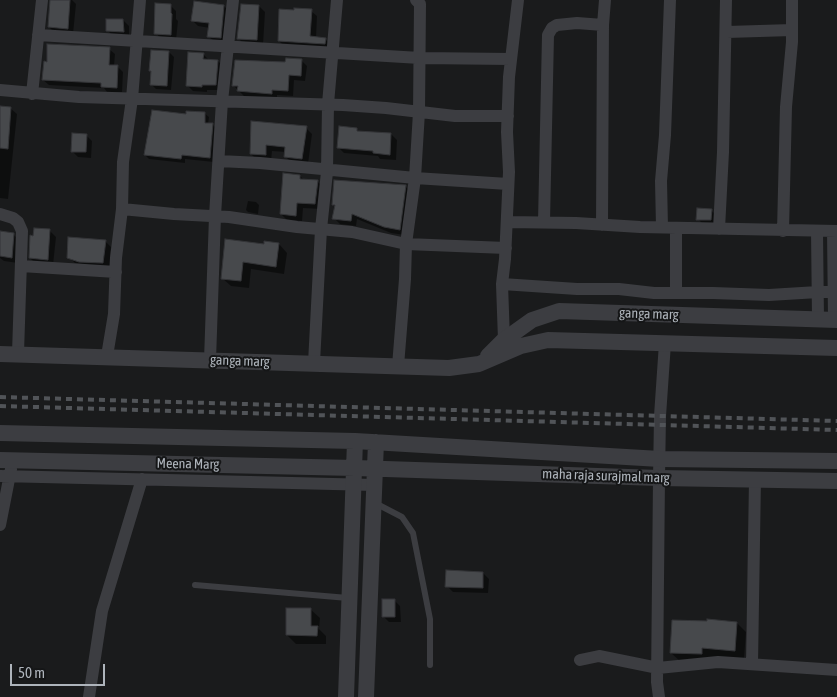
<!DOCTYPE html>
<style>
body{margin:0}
#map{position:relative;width:837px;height:697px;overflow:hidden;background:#1a1b1c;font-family:"Asap Condensed",sans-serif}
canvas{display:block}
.scale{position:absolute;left:10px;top:664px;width:95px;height:22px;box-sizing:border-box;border:2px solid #aeb4bb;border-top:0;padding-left:6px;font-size:15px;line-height:18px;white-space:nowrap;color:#aeb4bb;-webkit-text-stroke:4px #151617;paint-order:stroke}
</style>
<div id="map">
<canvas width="837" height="697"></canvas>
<div class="scale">50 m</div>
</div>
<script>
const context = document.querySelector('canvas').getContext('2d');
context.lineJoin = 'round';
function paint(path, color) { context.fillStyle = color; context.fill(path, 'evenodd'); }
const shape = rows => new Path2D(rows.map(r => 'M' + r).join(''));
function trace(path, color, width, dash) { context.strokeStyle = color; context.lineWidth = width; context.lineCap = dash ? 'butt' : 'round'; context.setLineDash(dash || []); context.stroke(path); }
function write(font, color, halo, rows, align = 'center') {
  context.font = font + ' "Asap Condensed",sans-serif'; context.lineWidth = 4; context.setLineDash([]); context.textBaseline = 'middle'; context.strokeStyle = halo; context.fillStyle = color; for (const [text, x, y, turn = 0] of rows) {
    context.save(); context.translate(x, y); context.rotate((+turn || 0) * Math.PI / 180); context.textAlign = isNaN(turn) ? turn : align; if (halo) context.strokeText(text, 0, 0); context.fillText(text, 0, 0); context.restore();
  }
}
const shadow = shape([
 [52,0,72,0,76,4,73,34,55,33,49,27],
 [170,5,176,11,176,19,178,21,176,40,161,39,156,33],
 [224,6,230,12,226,43,215,42,209,37,210,28,198,26,192,20],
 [259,6,265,12,263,45,244,44,238,38],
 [311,11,317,16,316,38,325,39,331,45,331,49,285,47,279,41],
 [123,20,129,26,129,37,113,36,107,30],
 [109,49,115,54,114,66,117,66,123,72,122,92,107,92,104,88,49,85,43,80],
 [169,52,174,57,171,90,156,89,151,84,152,72,150,71],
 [203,54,210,61,218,61,224,67,221,90,207,90,207,92,193,91,187,85],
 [301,60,307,66,305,81,294,80,293,96,277,95,277,98,244,96,233,85,286,64],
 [0,107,10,108,17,114,8,199,0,198],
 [204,113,209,117,208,124,212,124,216,128,214,162,185,159,185,163,149,159,145,155,187,115],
 [252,122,306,128,312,134,308,164,292,163,286,157,286,152,272,151,271,161,257,160,251,154],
 [356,129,360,132,391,134,397,140,396,160,380,159,378,156,344,153,338,147],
 [86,135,92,141,91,158,78,157,72,151],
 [300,176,304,180,317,181,323,187,321,209,303,208,302,221,287,220,281,214],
 [405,186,411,192,405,235,391,233,357,219,356,226,340,224,334,218,336,207,333,205],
 [248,201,256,202,259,205,258,214,248,212,246,210],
 [711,210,717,216,717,226,704,225,698,219],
 [50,231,56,237,53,265,36,264,30,258],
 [13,234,19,240,18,263,4,261,0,258,0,239],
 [105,241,111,247,109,268,75,263,69,257],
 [227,241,265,245,279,244,287,253,284,274,251,269,249,288,231,286,222,278],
 [483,573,489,579,488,593,453,592,447,586],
 [394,600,400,606,401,622,389,622,383,616],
 [310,609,320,618,319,629,326,636,326,644,296,644,287,635],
 [737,623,746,632,744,659,681,662,671,653]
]);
const building = shape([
 [50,0,70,0,68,29,48,27,50,0],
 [194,1,224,5,221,38,207,37,209,23,191,21,194,1],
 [155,3,171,4,171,13,172,14,171,35,154,34,155,3],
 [241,4,259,5,257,40,237,39,241,4],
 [294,8,312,9,310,36,326,38,325,44,278,41,279,9,294,10,294,8],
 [106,19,123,19,124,32,106,31,106,19],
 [47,44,110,47,109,65,118,65,117,88,101,87,101,83,42,80,44,61,47,62,47,44],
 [151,50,169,51,167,86,150,85,151,71,149,71,151,50],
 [188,52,204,53,203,59,218,60,216,85,202,85,202,87,186,86,188,52],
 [286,58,302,59,301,76,289,75,288,91,272,90,272,94,237,91,238,86,232,86,235,60,285,62,286,58],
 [0,106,11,107,8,149,0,148,0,106],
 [152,110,186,114,186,111,205,112,205,123,213,123,210,158,182,155,181,159,144,155,152,110],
 [251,121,307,126,302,159,284,157,285,147,266,145,266,155,250,154,251,121],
 [339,126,357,128,357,131,391,133,390,155,373,153,373,151,337,148,339,126],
 [72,133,87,134,86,152,71,152,72,133],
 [283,173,300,175,300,179,318,180,315,204,297,203,296,216,280,214,283,173],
 [334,180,406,185,400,230,384,227,352,214,351,221,332,219,335,205,332,205,334,180],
 [697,208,712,209,711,220,696,220,697,208],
 [34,228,50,229,48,260,29,258,30,235,33,236,34,228],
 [0,231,14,233,12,258,0,256,0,231],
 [68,237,106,240,103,263,79,262,67,258,68,237],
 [225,239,264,244,264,241,279,243,276,267,243,262,241,281,221,279,225,239],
 [446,570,483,572,483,588,445,587,446,570],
 [382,599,395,599,395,617,382,617,382,599],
 [286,608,311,608,311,626,318,626,317,636,286,635,286,608],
 [707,619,737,622,735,651,702,648,702,654,670,653,672,620,707,621,707,619]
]);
const service = shape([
 [375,503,402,517,413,533,430,619,430,665],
 [195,585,348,598]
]);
const minor = shape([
 [727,32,792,30],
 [38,35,420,58,511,59],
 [0,90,79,97,343,105,386,108,455,116,508,116],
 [32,94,42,0],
 [219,161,260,163,415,178,508,184],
 [122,209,174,214,229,217,297,227,352,232,406,244,506,248],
 [0,214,13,218,18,222,22,231,18,353],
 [507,222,576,223,640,227,837,231],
 [544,222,548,35,552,28,557,25,577,23,603,25,605,0],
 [602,225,603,25],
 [662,227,661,181,665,135,670,0],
 [719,229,723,152,726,0],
 [783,231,786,107,792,42,792,0],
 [817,231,818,319],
 [833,231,834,319],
 [21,266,116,272],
 [502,284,577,289,619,289,654,293,713,293,769,295,818,292,837,292],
 [676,293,676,228],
 [507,347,504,340,502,284,505,259,509,172,507,132,509,77,518,0],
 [107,356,114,314,116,258,122,209,123,162,132,99,140,0],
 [210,360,215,216,222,101,233,0],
 [314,363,321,229,327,172,328,104,337,0],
 [398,366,405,279,406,244,415,178,419,112,420,4,416,0],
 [0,476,375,485],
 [0,525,11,469],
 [580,660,599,656,658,668,718,662,837,670],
 [752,664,755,479],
 [89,697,102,611,142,479],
 [659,697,657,682,659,478,660,416,665,343]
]);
const tertiary = shape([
 [0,354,449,368,479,364,521,346,548,340,837,348],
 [488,356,504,340,532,320,559,311,837,320],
 [0,433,355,441,660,459,837,461],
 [0,460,355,468,659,478,837,481],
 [346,697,355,441],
 [366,697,376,442]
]);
const rail = shape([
 [0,397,837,421],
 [0,406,837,430]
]);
const streetNames = [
 ["ganga marg",649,314,2],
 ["ganga marg",240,361,2],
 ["Meena Marg",188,464,1],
 ["maha raja surajmal marg",606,476,2]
];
paint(shadow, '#0007');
paint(building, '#47494c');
trace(building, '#343538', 1);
trace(service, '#3c3d41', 6);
trace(minor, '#3c3d41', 12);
trace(tertiary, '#3c3d41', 16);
trace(rail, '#515458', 4, [6, 5]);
write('14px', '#aeb4bb', '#151617', streetNames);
</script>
